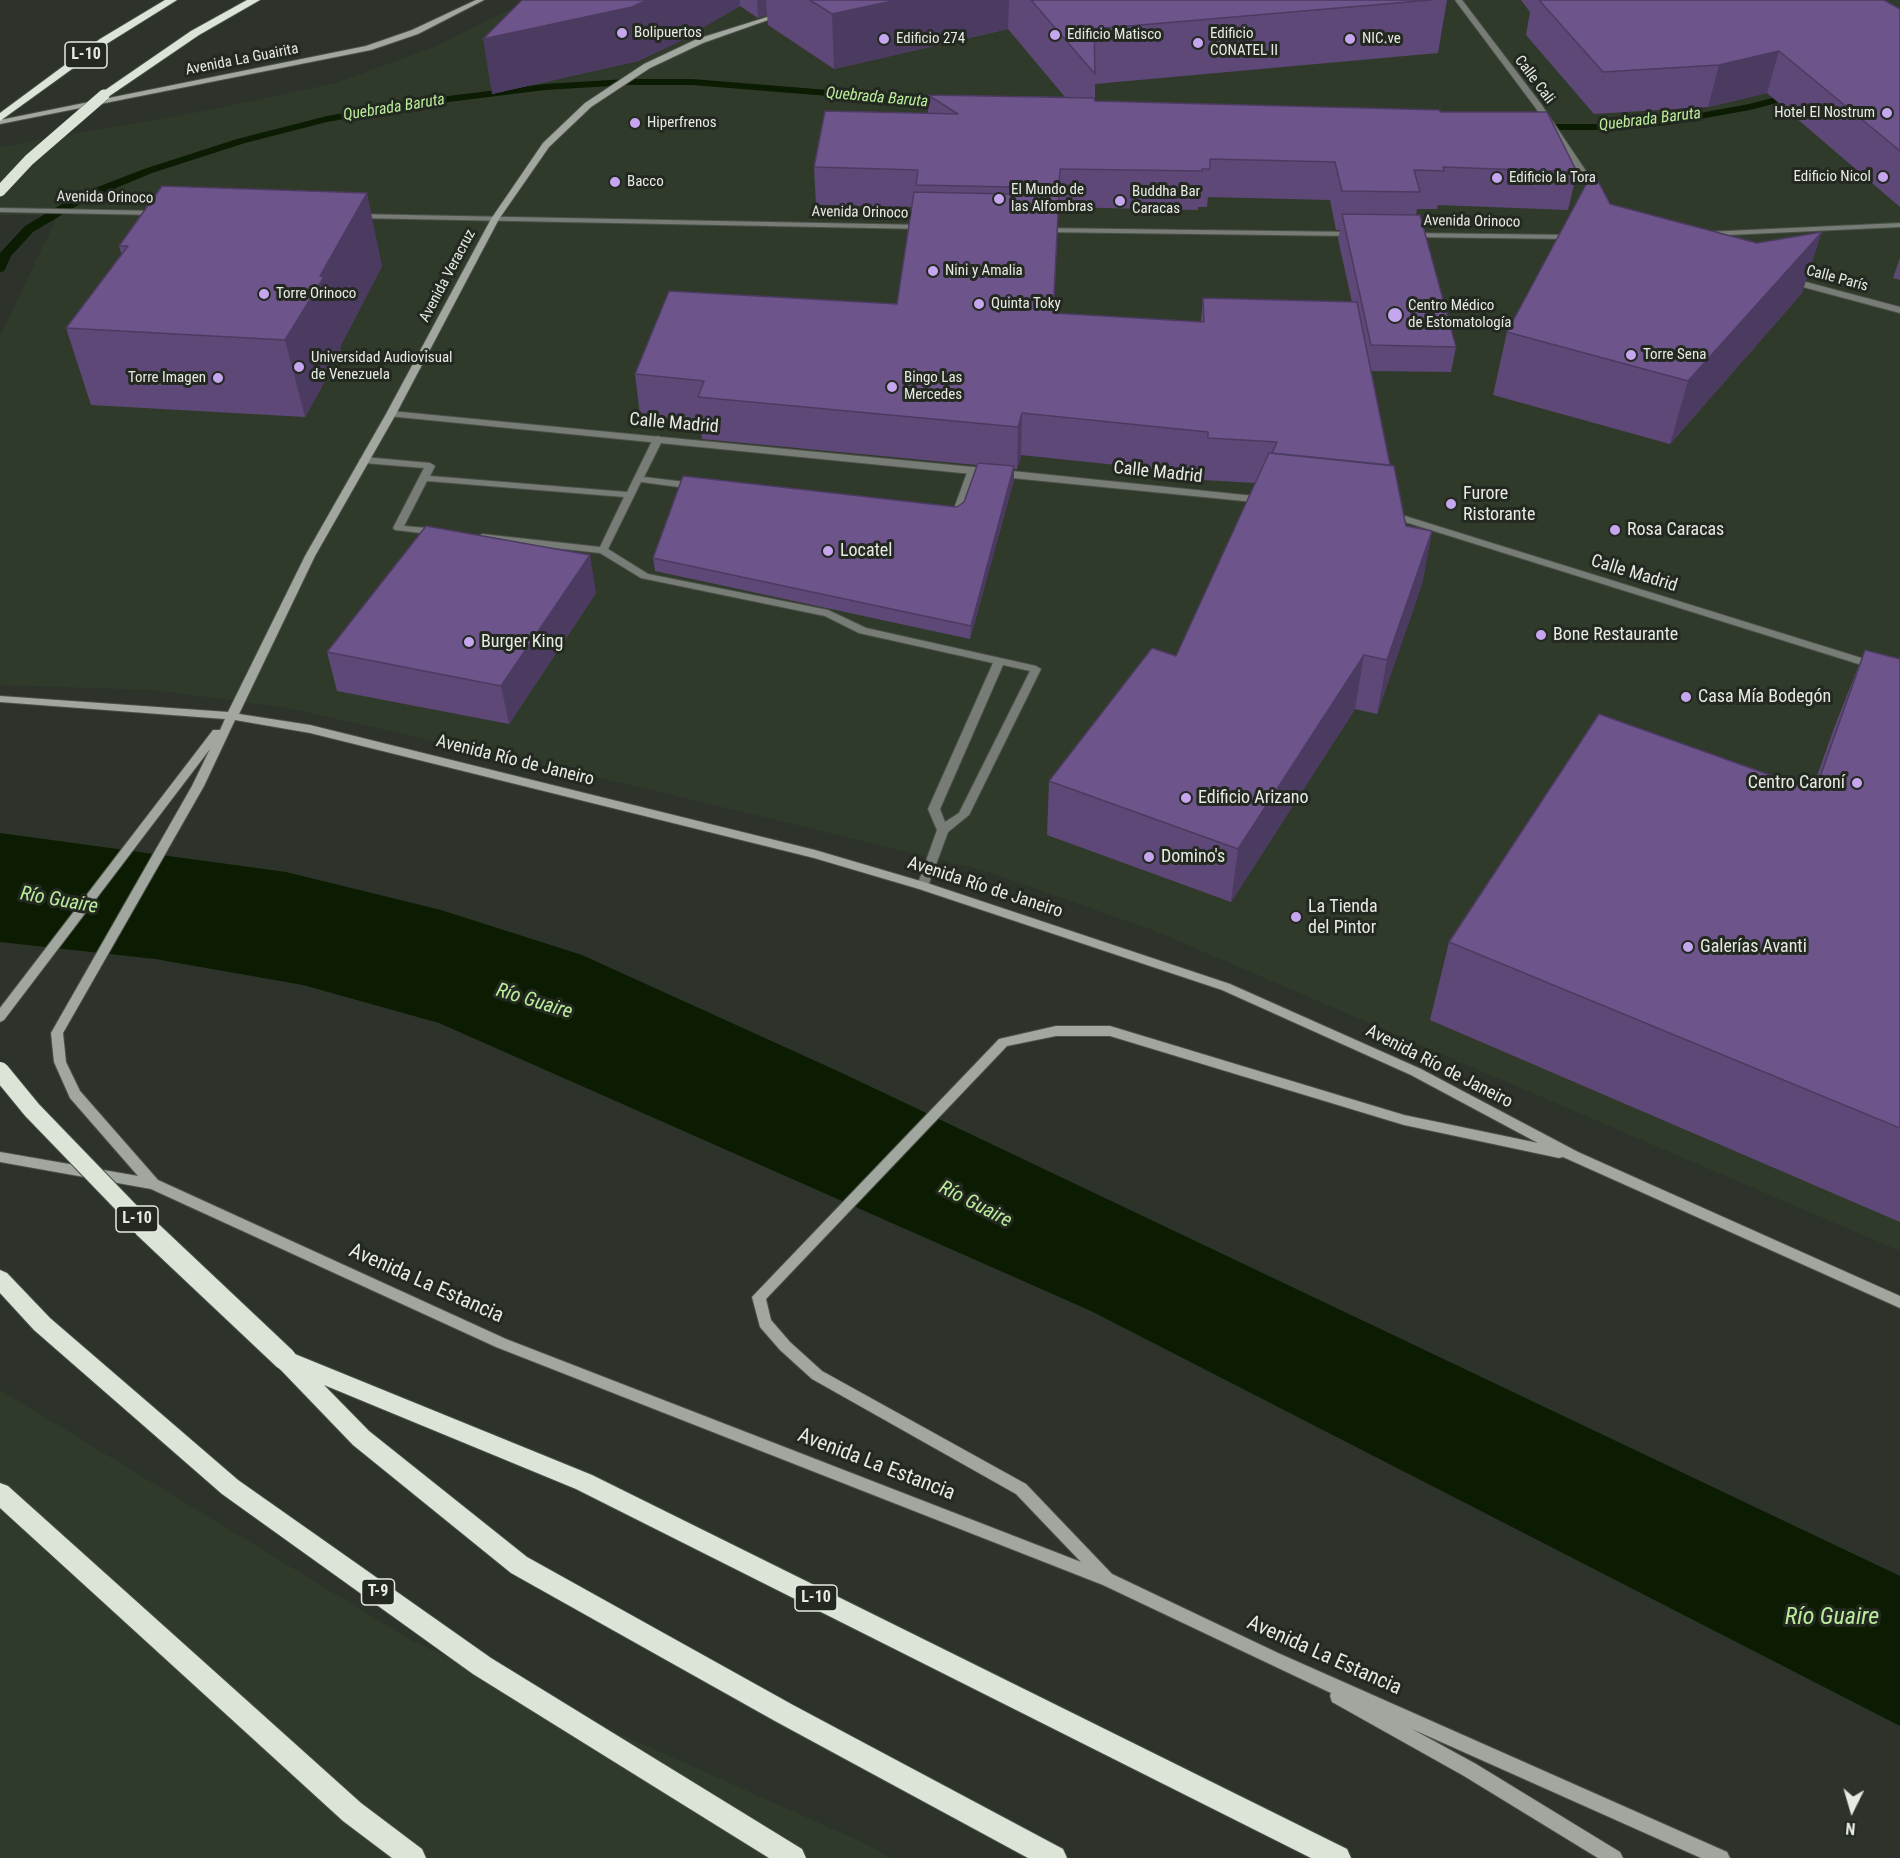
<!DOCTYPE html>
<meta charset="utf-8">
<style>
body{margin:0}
#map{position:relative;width:1900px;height:1858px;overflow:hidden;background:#2d332a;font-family:"Roboto Condensed",sans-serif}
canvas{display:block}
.north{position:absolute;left:1822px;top:1780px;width:60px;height:60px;-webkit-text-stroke:4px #232920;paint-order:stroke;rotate:185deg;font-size:16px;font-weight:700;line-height:24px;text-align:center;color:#e6eae4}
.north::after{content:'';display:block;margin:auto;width:21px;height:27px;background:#e6eae4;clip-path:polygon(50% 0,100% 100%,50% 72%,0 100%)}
</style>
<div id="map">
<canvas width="1900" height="1858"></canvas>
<div class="north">N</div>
</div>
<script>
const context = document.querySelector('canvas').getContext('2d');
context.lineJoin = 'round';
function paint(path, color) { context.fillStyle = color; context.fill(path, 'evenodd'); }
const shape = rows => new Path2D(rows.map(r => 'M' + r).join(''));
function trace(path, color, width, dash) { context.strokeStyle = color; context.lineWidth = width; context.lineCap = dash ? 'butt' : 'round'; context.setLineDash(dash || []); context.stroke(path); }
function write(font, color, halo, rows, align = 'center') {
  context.font = font + ' "Roboto Condensed",sans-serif'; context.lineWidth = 6; context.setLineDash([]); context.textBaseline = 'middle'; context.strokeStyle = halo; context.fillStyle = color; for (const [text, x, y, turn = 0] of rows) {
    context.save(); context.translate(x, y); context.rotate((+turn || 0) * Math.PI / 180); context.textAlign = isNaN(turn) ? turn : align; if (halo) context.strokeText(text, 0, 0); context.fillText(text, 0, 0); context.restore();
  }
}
const built = shape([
 [530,0,1900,0,1900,1251,1153,930,982,870,648,789,283,707,152,690,0,685,0,336,58,215,0,215,0,147,204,111,336,83,434,47],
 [0,1390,414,1642,866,1844,891,1858,0,1858]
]);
const water = shape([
 [0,833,286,872,441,910,582,955,842,1073,1900,1576,1900,1726,1091,1311,439,1023,303,985,155,959,0,942]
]);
const stream = shape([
 [627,79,692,79,952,100,958,103,952,106,692,85,627,85,545,90,416,106,327,122,245,143,152,173,85,201,33,232,11,256,4,271,0,272,0,253,25,226,77,195,144,169,237,139,327,116,416,100,545,84,627,79],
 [1800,91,1806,94,1804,96,1750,110,1667,125,1617,130,1534,130,1528,127,1534,124,1617,124,1667,119,1749,104,1800,91]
]);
const lane = shape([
 [658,436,663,439,644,477,694,483,699,486,694,489,641,482,608,549,648,574,828,610,866,628,1036,666,1041,669,969,815,948,832,927,889,919,889,917,886,937,830,928,809,993,663,859,633,825,616,641,578,600,553,482,540,477,537,482,534,600,547,624,497,427,481,404,526,438,529,443,532,438,535,395,530,393,528,424,468,364,463,359,460,364,457,430,463,435,466,430,476,627,492,653,439,658,436],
 [1003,665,1030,671,959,813,945,822,940,809,1003,665],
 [973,467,978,470,962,515,957,518,950,516,948,514,953,511,968,470,973,467]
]);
const street = shape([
 [1455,0,1462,0,1541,104,1602,195,1601,197,1595,197,1535,107,1455,0],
 [0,208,159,211,163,213,159,215,0,212,0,208],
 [354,214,924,225,928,227,924,229,357,218,354,218,354,214],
 [1900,223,1900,227,1706,236,1702,234,1706,232,1900,223],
 [1038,228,1353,232,1357,234,1353,236,1041,232,1038,232,1038,228],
 [1407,233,1572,235,1576,237,1572,239,1410,237,1406,235,1407,233],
 [1791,278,1900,307,1900,313,1788,283,1788,279,1791,278],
 [391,411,973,467,1264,497,1269,500,1264,503,388,416,388,412,391,411],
 [1389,511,1900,670,1900,677,1386,516,1384,514,1389,511]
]);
const secondary = shape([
 [476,0,484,0,418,34,371,50,0,124,0,120,366,46,412,30,476,0],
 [780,13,785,14,703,43,650,68,591,107,549,147,499,219,396,414,315,556,239,714,310,725,815,850,927,883,1230,984,1421,1069,1578,1152,1900,1296,1900,1308,1563,1157,1559,1158,1404,1125,1110,1036,1056,1036,1007,1046,766,1299,771,1320,790,1342,822,1371,1026,1484,1112,1574,1278,1653,1727,1852,1730,1858,1701,1858,1412,1729,1476,1764,1620,1852,1623,1858,1598,1858,1464,1776,1332,1702,1330,1696,1331,1693,1103,1585,496,1347,151,1189,0,1162,0,1152,138,1176,70,1098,54,1062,51,1033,192,786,210,749,4,1020,0,1022,0,1008,213,730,220,730,225,719,0,702,0,696,228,712,305,556,386,414,491,219,543,143,585,103,644,64,697,39,780,13],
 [235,720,310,733,814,858,919,889,1222,990,1411,1075,1538,1143,1404,1115,1110,1026,1056,1026,999,1039,752,1297,760,1327,780,1350,812,1379,1016,1494,1081,1562,506,1339,158,1180,80,1091,66,1062,63,1033,204,786,235,720]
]);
const highway = shape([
 [165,0,177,0,108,43,0,121,0,113,100,39,165,0],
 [247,0,260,0,199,35,108,97,104,98,98,95,191,31,247,0],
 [0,1270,7,1273,50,1318,238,1480,491,1658,802,1849,806,1858,769,1858,473,1674,222,1494,34,1330,0,1293,0,1270],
 [285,1350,592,1475,1347,1849,1351,1858,1311,1858,576,1489,324,1385,369,1431,527,1557,793,1705,1063,1849,1067,1858,1028,1858,775,1721,511,1573,353,1445,277,1366,274,1359,277,1352,285,1350],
 [0,1483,8,1486,361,1803,422,1849,426,1858,392,1858,343,1821,0,1508,0,1483]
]);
const highwayBridgeFar2 = shape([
 [0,191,29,160,104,95]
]);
const highwayBridgeFar1 = shape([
 [0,1071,32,1110,145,1227]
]);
const highwayBridge = shape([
 [144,1226,285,1359]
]);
const wall = shape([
 [522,0,1447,0,1438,53,1095,84,1095,101,1440,112,1577,172,1568,210,1438,205,1437,209,1417,209,1416,215,1456,347,1451,372,1371,371,1390,465,1406,526,1432,531,1422,584,1377,714,1355,709,1231,902,1047,835,1049,781,1176,656,1255,483,1203,480,1203,474,1021,455,1017,469,1014,469,1014,480,970,639,655,571,653,558,957,507,964,502,977,465,702,439,700,422,640,415,635,374,897,304,912,207,816,205,814,167,928,114,928,95,1065,97,1008,29,834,69,768,25,767,15,758,18,740,6,676,43,638,61,492,94],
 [1208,197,1330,200,1336,230,1340,230,1338,239,1352,302,1203,298,1201,322,1054,313,1058,207,1198,210,1198,207,1207,207],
 [1521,0,1884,0,1900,9,1900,207,1767,93,1708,107,1594,114,1526,35,1530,12],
 [1610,204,1802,293,1670,444,1493,395,1507,332],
 [119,246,382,266,340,347,341,352,305,417,91,405,66,328,122,255],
 [1900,258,1900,280,1893,278],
 [596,593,509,724,337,691,327,652],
 [1865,650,1900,659,1900,1222,1430,1020,1449,942,1812,790,1834,728]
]);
const shadedWall = shape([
 [647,0,740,0,740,6,676,43,638,61,492,94,483,39],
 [757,0,766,0,767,15,758,18],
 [897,0,1009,0,1008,29,834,69,832,14],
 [1779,51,1767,93,1708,107,1719,65],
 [367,193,382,266,340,347,341,352,305,417,285,340],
 [1822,232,1802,293,1670,444,1688,381],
 [1022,413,1021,455,1017,469,1018,427],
 [1014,466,1014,480,970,639,971,626],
 [1432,531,1422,584,1377,714,1387,660],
 [590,555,596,593,509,724,501,686],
 [1364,655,1355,709,1231,902,1238,849]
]);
const building = shape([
 [522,0,647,0,632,7,483,39,522,0],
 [810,0,897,0,832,14,810,0],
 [1031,0,1431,0,1094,29,1095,74,1031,0],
 [1539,0,1884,0,1900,9,1900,151,1779,51,1719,65,1603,72,1539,0],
 [928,95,1094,98,1095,101,1440,110,1440,112,1547,112,1577,172,1443,167,1444,171,1414,170,1420,192,1342,191,1335,162,1210,159,1210,169,1202,169,1202,171,1060,169,1059,188,916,185,918,170,814,167,825,111,958,114,928,95],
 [1588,181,1598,181,1610,204,1757,243,1822,232,1688,381,1507,332,1588,181],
 [162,186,367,193,320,276,324,277,285,340,66,328,128,246,119,246,162,186],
 [914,192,1059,195,1053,313,1204,322,1203,298,1357,302,1390,465,1272,453,1277,442,1208,438,1208,432,1022,413,1018,427,698,397,704,381,635,374,669,291,897,304,914,192],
 [1342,214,1420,215,1456,347,1371,345,1342,214],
 [1269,453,1394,466,1406,526,1432,531,1387,660,1364,655,1238,849,1049,781,1152,648,1176,656,1269,453],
 [978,463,1014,466,971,626,653,558,683,476,957,507,964,502,978,463],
 [426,526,590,555,501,686,327,652,426,526],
 [1865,650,1900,659,1900,1128,1449,942,1599,714,1815,791,1865,650]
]);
const markers = [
 [622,33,6,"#c7a6f0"],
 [1055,35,6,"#c7a6f0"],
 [884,39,6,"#c7a6f0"],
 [1350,39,6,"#c7a6f0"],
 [1198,43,6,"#c7a6f0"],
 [1887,113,6,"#c7a6f0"],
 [635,123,6,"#c7a6f0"],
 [1883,177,6,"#c7a6f0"],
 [1497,178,6,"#c7a6f0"],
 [615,182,6,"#c7a6f0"],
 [999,199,6,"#c7a6f0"],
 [1120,201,6,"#c7a6f0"],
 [933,271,6,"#c7a6f0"],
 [264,294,6,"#c7a6f0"],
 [979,304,6,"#c7a6f0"],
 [1395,315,8,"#c7a6f0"],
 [1631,355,6,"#c7a6f0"],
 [299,367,6,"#c7a6f0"],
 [218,378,6,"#c7a6f0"],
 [892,387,6,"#c7a6f0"],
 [1451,504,6,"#c7a6f0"],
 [1615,530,6,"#c7a6f0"],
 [828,551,6,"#c7a6f0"],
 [1541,635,6,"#c7a6f0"],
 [469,642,6,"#c7a6f0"],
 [1686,697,6,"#c7a6f0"],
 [1857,783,6,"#c7a6f0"],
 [1186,798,6,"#c7a6f0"],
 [1149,857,6,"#c7a6f0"],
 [1296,917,6,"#c7a6f0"],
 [1688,947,6,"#c7a6f0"]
];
const farPoinames = [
 ["Bolipuertos",634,33],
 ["Edificio",1210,34],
 ["CONATEL II",1210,51],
 ["Edificio Matisco",1067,35],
 ["Edificio 274",896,39],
 ["NIC.ve",1362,39],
 ["Hotel El Nostrum",1875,113,"right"],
 ["Hiperfrenos",647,123],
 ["Edificio Nicol",1871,177,"right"],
 ["Edificio la Tora",1509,178],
 ["Bacco",627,182],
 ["El Mundo de",1011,190],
 ["las Alfombras",1011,207],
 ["Buddha Bar",1132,192],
 ["Caracas",1132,209],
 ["Nini y Amalia",945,271],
 ["Torre Orinoco",276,294],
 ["Quinta Toky",991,304],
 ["Centro Médico",1408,306],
 ["de Estomatología",1408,323],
 ["Torre Sena",1643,355],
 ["Universidad Audiovisual",311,358],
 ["de Venezuela",311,375],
 ["Torre Imagen",206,378,"right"],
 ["Bingo Las",904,378],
 ["Mercedes",904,395]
];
const farStreetnames = [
 ["Avenida La Guairita",242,60,-11],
 ["Calle Cali",1534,80,53],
 ["Avenida Orinoco",105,198,1],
 ["Avenida Orinoco",860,213,1],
 ["Avenida Orinoco",1472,222,1],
 ["Avenida Veracruz",448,276,-62],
 ["Calle París",1837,279,15]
];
const shields = [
 [86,55,42],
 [137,1219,42],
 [378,1592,33],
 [816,1598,42]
];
const shieldNames = [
 ["L-10",86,55],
 ["L-10",137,1219],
 ["T-9",378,1592],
 ["L-10",816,1598]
];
const farWaternames = [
 ["Quebrada Baruta",877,98,5],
 ["Quebrada Baruta",394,108,-9],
 ["Quebrada Baruta",1650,120,-7]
];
const streetNames = [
 ["Calle Madrid",674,424,5],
 ["Calle Madrid",1158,473,6],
 ["Calle Madrid",1634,574,17],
 ["Avenida Río de Janeiro",515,761,14],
 ["Avenida Río de Janeiro",985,888,18],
 ["Avenida Río de Janeiro",1439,1067,27]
];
const poiNames = [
 ["Furore",1463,494],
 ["Ristorante",1463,515],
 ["Rosa Caracas",1627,530],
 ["Locatel",840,551],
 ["Bone Restaurante",1553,635],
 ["Burger King",481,642],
 ["Casa Mía Bodegón",1698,697],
 ["Centro Caroní",1845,783,"right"],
 ["Edificio Arizano",1198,798],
 ["Domino's",1161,857],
 ["La Tienda",1308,907],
 ["del Pintor",1308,928],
 ["Galerías Avanti",1700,947]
];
const waterNames = [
 ["Río Guaire",59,901,10],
 ["Río Guaire",534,1002,17],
 ["Río Guaire",975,1205,27]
];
const nearStreetnames = [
 ["Avenida La Estancia",426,1284,24],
 ["Avenida La Estancia",876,1465,21],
 ["Avenida La Estancia",1324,1656,24]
];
const nearWaternames = [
 ["Río Guaire",1832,1618]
];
paint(built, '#303a2b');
paint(water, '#0c1c02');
paint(stream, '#0c1c02');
trace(lane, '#4b5048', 2);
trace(street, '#4b5048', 2);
trace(secondary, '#4b5048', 2);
trace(highway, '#4b5048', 2);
paint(lane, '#787c77');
paint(street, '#787c77');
paint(secondary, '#a1a69e');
paint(highway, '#dce4d8');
trace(highwayBridgeFar2, '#4b5048', 12, []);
trace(highwayBridgeFar1, '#4b5048', 20, []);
trace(highwayBridge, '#4b5048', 25, []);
trace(highwayBridgeFar2, '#dce4d8', 11);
trace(highwayBridgeFar1, '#dce4d8', 18);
trace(highwayBridge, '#dce4d8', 23);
paint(wall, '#5e4877');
paint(shadedWall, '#4c3b61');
paint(building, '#6d548a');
trace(building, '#4c3b61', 1.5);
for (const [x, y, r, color] of markers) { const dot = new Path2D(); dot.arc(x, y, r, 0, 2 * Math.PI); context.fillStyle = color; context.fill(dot); trace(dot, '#232920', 2); }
write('15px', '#e6eae4', '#232920', farPoinames, 'left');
write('15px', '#e6eae4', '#232920', farStreetnames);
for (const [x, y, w] of shields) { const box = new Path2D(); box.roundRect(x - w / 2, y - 13, w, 26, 4.5); context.fillStyle = '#232920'; context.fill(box); trace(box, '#e6eae4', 1.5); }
write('bold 16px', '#e6eae4', null, shieldNames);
write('italic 16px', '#baec9c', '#232920', farWaternames);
write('18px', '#e6eae4', '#232920', streetNames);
write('18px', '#e6eae4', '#232920', poiNames, 'left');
write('italic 20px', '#baec9c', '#232920', waterNames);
write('21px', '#e6eae4', '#232920', nearStreetnames);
write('italic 24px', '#baec9c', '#232920', nearWaternames);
</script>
